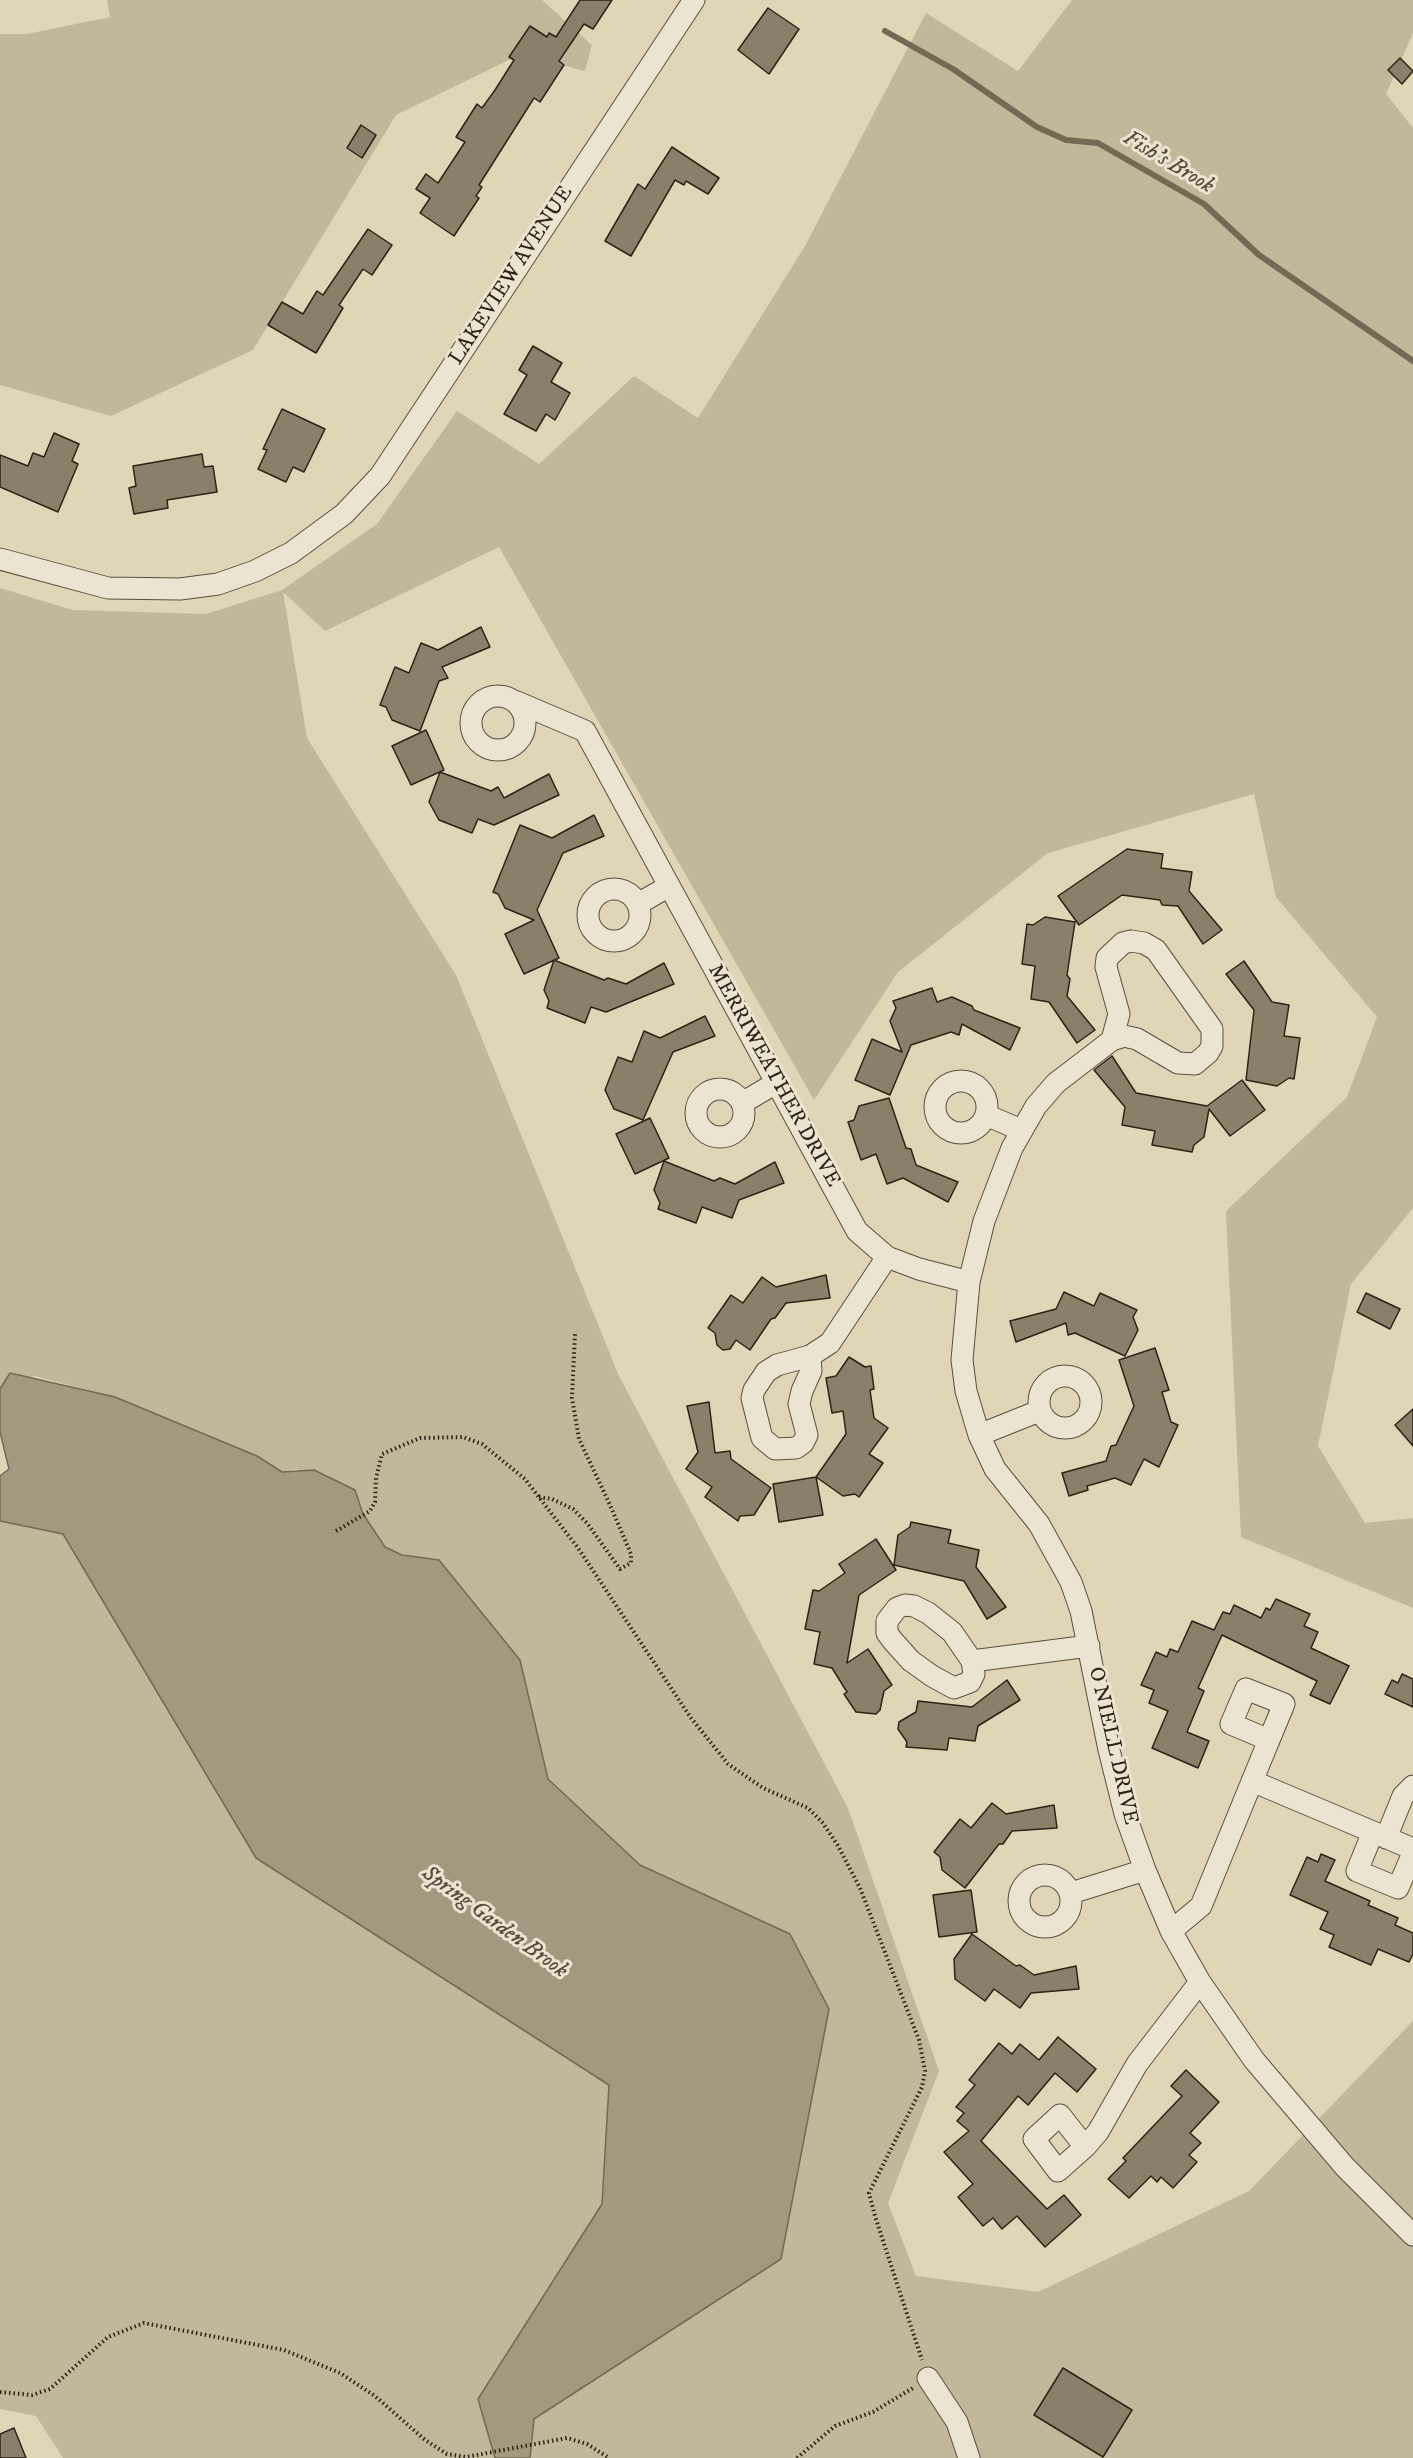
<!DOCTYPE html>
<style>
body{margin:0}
canvas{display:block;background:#e0d5b6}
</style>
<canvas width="1413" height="2458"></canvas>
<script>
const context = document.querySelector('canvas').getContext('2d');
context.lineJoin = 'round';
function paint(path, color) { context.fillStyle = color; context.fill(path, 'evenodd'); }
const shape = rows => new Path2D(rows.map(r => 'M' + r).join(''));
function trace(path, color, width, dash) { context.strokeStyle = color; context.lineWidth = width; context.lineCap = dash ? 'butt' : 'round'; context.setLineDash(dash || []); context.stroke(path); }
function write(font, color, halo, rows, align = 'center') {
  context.font = font + ' "IM FELL DW Pica",serif'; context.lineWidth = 6; context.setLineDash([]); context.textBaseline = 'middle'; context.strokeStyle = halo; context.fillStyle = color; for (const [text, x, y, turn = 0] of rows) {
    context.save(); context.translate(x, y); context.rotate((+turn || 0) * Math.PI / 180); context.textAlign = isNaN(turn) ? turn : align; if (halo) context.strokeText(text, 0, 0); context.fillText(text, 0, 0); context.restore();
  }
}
const green = shape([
 [107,0,542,0,592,45,585,71,521,54,396,115,253,350,111,416,0,385,0,34,27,34,110,17],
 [1072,0,1413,0,1413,33,1386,94,1413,128,1413,1208,1351,1284,1318,1446,1365,1523,1413,1518,1413,1608,1241,1537,1226,1211,1347,1097,1377,1017,1276,897,1254,794,1048,853,898,972,814,1100,499,547,325,631,283,592,307,738,456,975,619,1376,848,1808,939,2071,888,2203,916,2276,1038,2292,1249,2191,1413,2021,1413,2458,530,2458,534,2420,781,2259,829,2009,790,1934,640,1865,548,1779,520,1660,439,1560,402,1555,385,1547,363,1514,355,1490,297,1469,282,1472,257,1456,115,1397,34,1376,0,1389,0,588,73,610,206,614,282,590,377,524,457,411,539,464,634,376,698,418,805,246,926,13,1018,71],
 [0,1521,63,1534,256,1858,609,2085,602,2204,479,2399,495,2458,63,2458,36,2416,0,2409]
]);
const water = shape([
 [10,1373,115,1397,257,1456,282,1472,314,1470,355,1490,363,1514,385,1547,402,1555,439,1560,520,1660,548,1779,640,1865,790,1934,829,2009,781,2259,534,2419,530,2458,495,2458,478,2399,602,2204,609,2085,256,1858,63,1534,0,1521,0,1476,9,1469,0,1432,0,1389,10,1373]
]);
const stream = shape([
 [885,31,953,69,1037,127,1066,140,1098,143,1204,204,1259,255,1413,361]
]);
const building = shape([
 [580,0,612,0,593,29,584,24,559,61,564,65,540,102,534,98,479,185,482,187,476,196,479,198,454,236,420,213,430,198,416,189,426,174,438,183,465,142,456,137,477,104,482,108,495,90,514,60,509,57,530,26,547,37,549,33,556,37,580,0],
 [768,8,799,29,769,74,738,50,768,8],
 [1400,58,1413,71,1402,84,1388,70,1400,58],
 [361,125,376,135,362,158,347,148,361,125],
 [672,147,719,178,708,194,686,181,684,185,675,180,631,256,605,241,638,184,645,189,672,147],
 [368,229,392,245,372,275,363,269,339,305,343,308,316,353,268,325,282,302,303,314,317,291,323,295,368,229],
 [533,346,562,363,551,382,570,393,555,420,546,414,536,431,504,414,527,375,519,370,533,346],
 [282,409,325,429,304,472,293,467,286,482,258,469,267,450,263,449,282,409],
 [54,433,79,444,72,461,78,464,58,512,0,487,0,455,28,466,33,453,44,457,54,433],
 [202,454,204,467,213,466,217,492,167,500,168,508,134,514,129,488,136,486,133,466,202,454],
 [481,627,490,647,442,667,448,678,439,681,420,731,392,720,386,707,380,705,395,667,409,673,421,643,438,650,481,627],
 [426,730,444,770,411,785,392,746,426,730],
 [440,772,491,791,498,787,504,798,549,774,559,795,494,825,478,819,472,833,439,820,429,802,440,772],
 [594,815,604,836,563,853,537,910,559,958,524,974,505,934,534,920,505,908,498,894,493,892,520,825,552,838,594,815],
 [1127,849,1163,854,1161,868,1192,872,1189,891,1222,930,1203,944,1178,906,1162,905,1160,900,1122,895,1079,925,1058,896,1127,849],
 [1045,917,1075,922,1067,975,1070,979,1067,996,1095,1030,1077,1043,1049,1002,1031,999,1035,966,1022,964,1027,924,1033,925,1045,917],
 [554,960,604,980,608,978,626,984,664,963,674,984,606,1012,591,1007,585,1023,547,1008,549,1001,544,990,554,960],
 [1244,961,1272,1002,1289,1005,1284,1036,1300,1038,1294,1079,1289,1078,1277,1086,1246,1080,1254,1010,1226,974,1244,961],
 [932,988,937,1002,952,997,972,1006,974,1010,1020,1028,1010,1050,962,1024,959,1035,951,1032,911,1045,890,1095,855,1080,872,1039,902,1052,890,1021,896,1008,893,1001,932,988],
 [705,1016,715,1036,673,1052,643,1120,614,1109,605,1090,618,1057,632,1062,644,1031,660,1038,705,1016],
 [1112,1056,1136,1093,1207,1106,1242,1080,1265,1110,1230,1136,1209,1109,1204,1137,1194,1145,1192,1152,1152,1145,1155,1131,1122,1125,1125,1107,1094,1070,1112,1056],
 [889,1098,906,1148,911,1149,916,1165,958,1182,948,1202,903,1178,887,1184,876,1154,861,1160,848,1122,854,1120,859,1106,889,1098],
 [650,1118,669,1158,635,1174,616,1134,650,1118],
 [664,1161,714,1181,720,1178,735,1184,775,1162,784,1183,739,1200,732,1218,702,1207,696,1223,658,1209,660,1203,654,1190,664,1161],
 [826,1275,830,1298,786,1303,775,1318,771,1319,750,1350,736,1340,730,1349,723,1350,717,1345,715,1333,708,1328,731,1295,743,1303,762,1277,776,1287,826,1275],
 [1064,1292,1094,1306,1100,1293,1137,1310,1133,1317,1138,1330,1125,1356,1075,1333,1068,1335,1066,1323,1016,1342,1010,1321,1056,1309,1064,1292],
 [1366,1293,1400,1309,1390,1329,1357,1312,1366,1293],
 [1155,1348,1169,1390,1162,1392,1171,1422,1178,1425,1159,1467,1144,1459,1131,1485,1115,1478,1087,1486,1088,1490,1069,1496,1062,1473,1106,1461,1111,1446,1116,1445,1134,1406,1119,1360,1155,1348],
 [849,1357,865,1367,871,1366,874,1389,870,1390,874,1418,888,1428,869,1454,883,1463,859,1497,855,1494,843,1496,816,1477,823,1515,779,1522,773,1484,816,1477,846,1434,843,1411,832,1413,826,1378,836,1376,849,1357],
 [709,1402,715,1453,730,1451,731,1459,771,1488,754,1515,740,1516,738,1521,705,1497,712,1487,686,1469,698,1452,687,1406,709,1402],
 [1413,1409,1413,1446,1395,1425,1413,1409],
 [911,1522,951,1530,948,1543,979,1550,976,1567,1006,1607,987,1619,964,1581,894,1565,898,1535,910,1527,911,1522],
 [876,1539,896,1570,859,1595,847,1663,868,1649,892,1685,884,1691,880,1710,876,1714,856,1712,844,1694,847,1692,832,1668,814,1664,820,1632,805,1629,813,1590,819,1591,845,1573,839,1564,876,1539],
 [1276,1599,1310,1614,1304,1626,1318,1632,1311,1648,1349,1666,1330,1704,1310,1695,1317,1681,1222,1635,1198,1688,1204,1691,1187,1732,1209,1741,1198,1768,1152,1748,1168,1711,1149,1703,1154,1690,1141,1685,1156,1652,1167,1657,1170,1649,1178,1652,1192,1621,1214,1630,1223,1612,1230,1614,1234,1605,1261,1618,1266,1608,1270,1610,1276,1599],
 [1402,1674,1413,1679,1413,1707,1385,1694,1392,1680,1398,1683,1402,1674],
 [1007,1680,1020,1700,978,1726,975,1741,949,1738,947,1750,906,1747,907,1742,898,1729,899,1722,916,1712,918,1701,972,1707,1007,1680],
 [992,1803,1006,1814,1054,1805,1057,1828,1012,1831,1003,1844,999,1844,965,1888,942,1870,940,1857,934,1852,960,1819,971,1828,992,1803],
 [1321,1854,1335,1860,1325,1881,1370,1901,1368,1905,1398,1918,1395,1925,1413,1933,1413,1954,1409,1962,1378,1949,1371,1965,1329,1947,1334,1935,1320,1929,1328,1912,1290,1895,1307,1857,1318,1862,1321,1854],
 [971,1890,977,1932,939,1937,933,1895,971,1890],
 [972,1934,1016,1966,1020,1965,1034,1975,1076,1966,1079,1989,1031,1993,1020,2008,994,1989,985,2001,955,1979,954,1959,972,1934],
 [1058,2037,1096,2069,1077,2092,1055,2073,1028,2105,1018,2096,981,2141,1047,2209,1064,2195,1081,2215,1045,2247,1017,2216,1002,2229,993,2218,983,2226,958,2197,973,2184,944,2152,969,2131,957,2121,964,2113,956,2107,975,2085,969,2080,999,2043,1012,2054,1020,2044,1039,2060,1058,2037],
 [1186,2070,1219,2102,1190,2133,1201,2143,1189,2155,1197,2162,1173,2188,1161,2177,1157,2182,1151,2176,1129,2198,1108,2179,1126,2161,1123,2158,1182,2096,1171,2086,1186,2070],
 [1063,2368,1132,2410,1103,2457,1034,2415,1063,2368],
 [14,2428,26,2458,0,2458,0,2434,14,2428]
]);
const path = shape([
 [539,1497,552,1499,573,1509,587,1523,620,1569,631,1563,631,1554,610,1505,579,1439,572,1398,575,1333],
 [336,1531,370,1511,375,1502,376,1478,382,1454,420,1438,463,1437,482,1444,525,1479,578,1548,691,1718,728,1764,763,1788,808,1808,822,1822,837,1844,860,1888,919,2040,925,2071,922,2087,869,2193,875,2216,922,2360],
 [0,2392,32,2395,50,2389,108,2337,144,2323,284,2350,340,2373,375,2396,425,2440,447,2454,466,2457,567,2438,587,2444,609,2458],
 [797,2458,835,2426,873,2412,913,2388]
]);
const minor = shape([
 [0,559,108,588,180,589,218,584,255,571,291,553,344,514,380,476,694,0],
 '471 723a27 27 0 1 1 54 0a27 27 0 1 1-54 0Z',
 [517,702,585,731,857,1231,887,1257,919,1269,969,1282],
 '588 915a26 26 0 1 1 52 0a26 26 0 1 1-52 0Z',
 [638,904,669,886],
 [1131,941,1144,943,1156,950,1212,1029,1212,1046,1208,1053,1195,1064,1178,1063,1137,1039,1124,1036,1112,1040,1119,1014,1106,967,1107,958,1123,943,1131,941],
 [1112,1040,1056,1083,1036,1106,1012,1148,984,1221,969,1282,962,1360,966,1391,979,1435,995,1469,1039,1524,1071,1582,1081,1611,1109,1750,1125,1814,1145,1870,1171,1931,1200,1982,1254,2060,1345,2167,1413,2235],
 '935 1107a26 26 0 1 1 52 0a26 26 0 1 1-52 0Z',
 '696 1113a24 24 0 1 1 48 0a24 24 0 1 1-48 0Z',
 [742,1103,776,1083],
 [986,1115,1021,1130],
 [810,1356,811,1371,802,1391,799,1404,807,1435,803,1443,796,1448,775,1449,762,1438,752,1398,754,1390,766,1372,777,1365,810,1356],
 [810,1356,830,1343,887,1257],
 '1039 1402a26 26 0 1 1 52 0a26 26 0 1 1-52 0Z',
 [979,1435,1039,1411],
 [905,1605,914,1606,928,1613,952,1632,972,1661,974,1674,970,1682,954,1688,932,1676,911,1661,893,1641,887,1633,887,1621,897,1608,905,1605],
 [972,1661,1089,1646],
 [1246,1689,1284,1704,1269,1740,1231,1724,1246,1689],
 [1252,1781,1373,1832],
 [1386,1838,1403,1796,1413,1786],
 [1413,1849,1373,1832,1357,1871,1398,1888,1413,1853],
 '1019 1901a26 26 0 1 1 52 0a26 26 0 1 1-52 0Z',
 [1071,1893,1145,1870],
 [1171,1931,1201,1906,1269,1740],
 [1060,2115,1085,2147,1058,2171,1034,2139,1060,2115],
 [1085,2147,1098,2132,1137,2064,1200,1982],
 [928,2378,957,2422,969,2458]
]);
const streetNames = [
 ["LAKEVIEW AVENUE",512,276,-57],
 ["MERRIWEATHER DRIVE",773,1076,61],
 ["O NIELL DRIVE",1112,1746,77]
];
const waterNames = [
 ["Fish's Brook",1168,163,31],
 ["Spring Garden Brook",494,1923,36]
];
paint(green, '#c2b79b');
paint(water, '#a49880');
trace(water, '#756956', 1.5);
trace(stream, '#756956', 6);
paint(building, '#8b7f6a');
trace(building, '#2f2217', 1.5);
trace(minor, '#5b4f3f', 23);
trace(path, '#2f2217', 4, [1.5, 3]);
trace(minor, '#ebe4d0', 21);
write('21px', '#2f2217', '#ebe4d0', streetNames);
write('italic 22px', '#584b3c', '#ebe4d0', waterNames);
</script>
